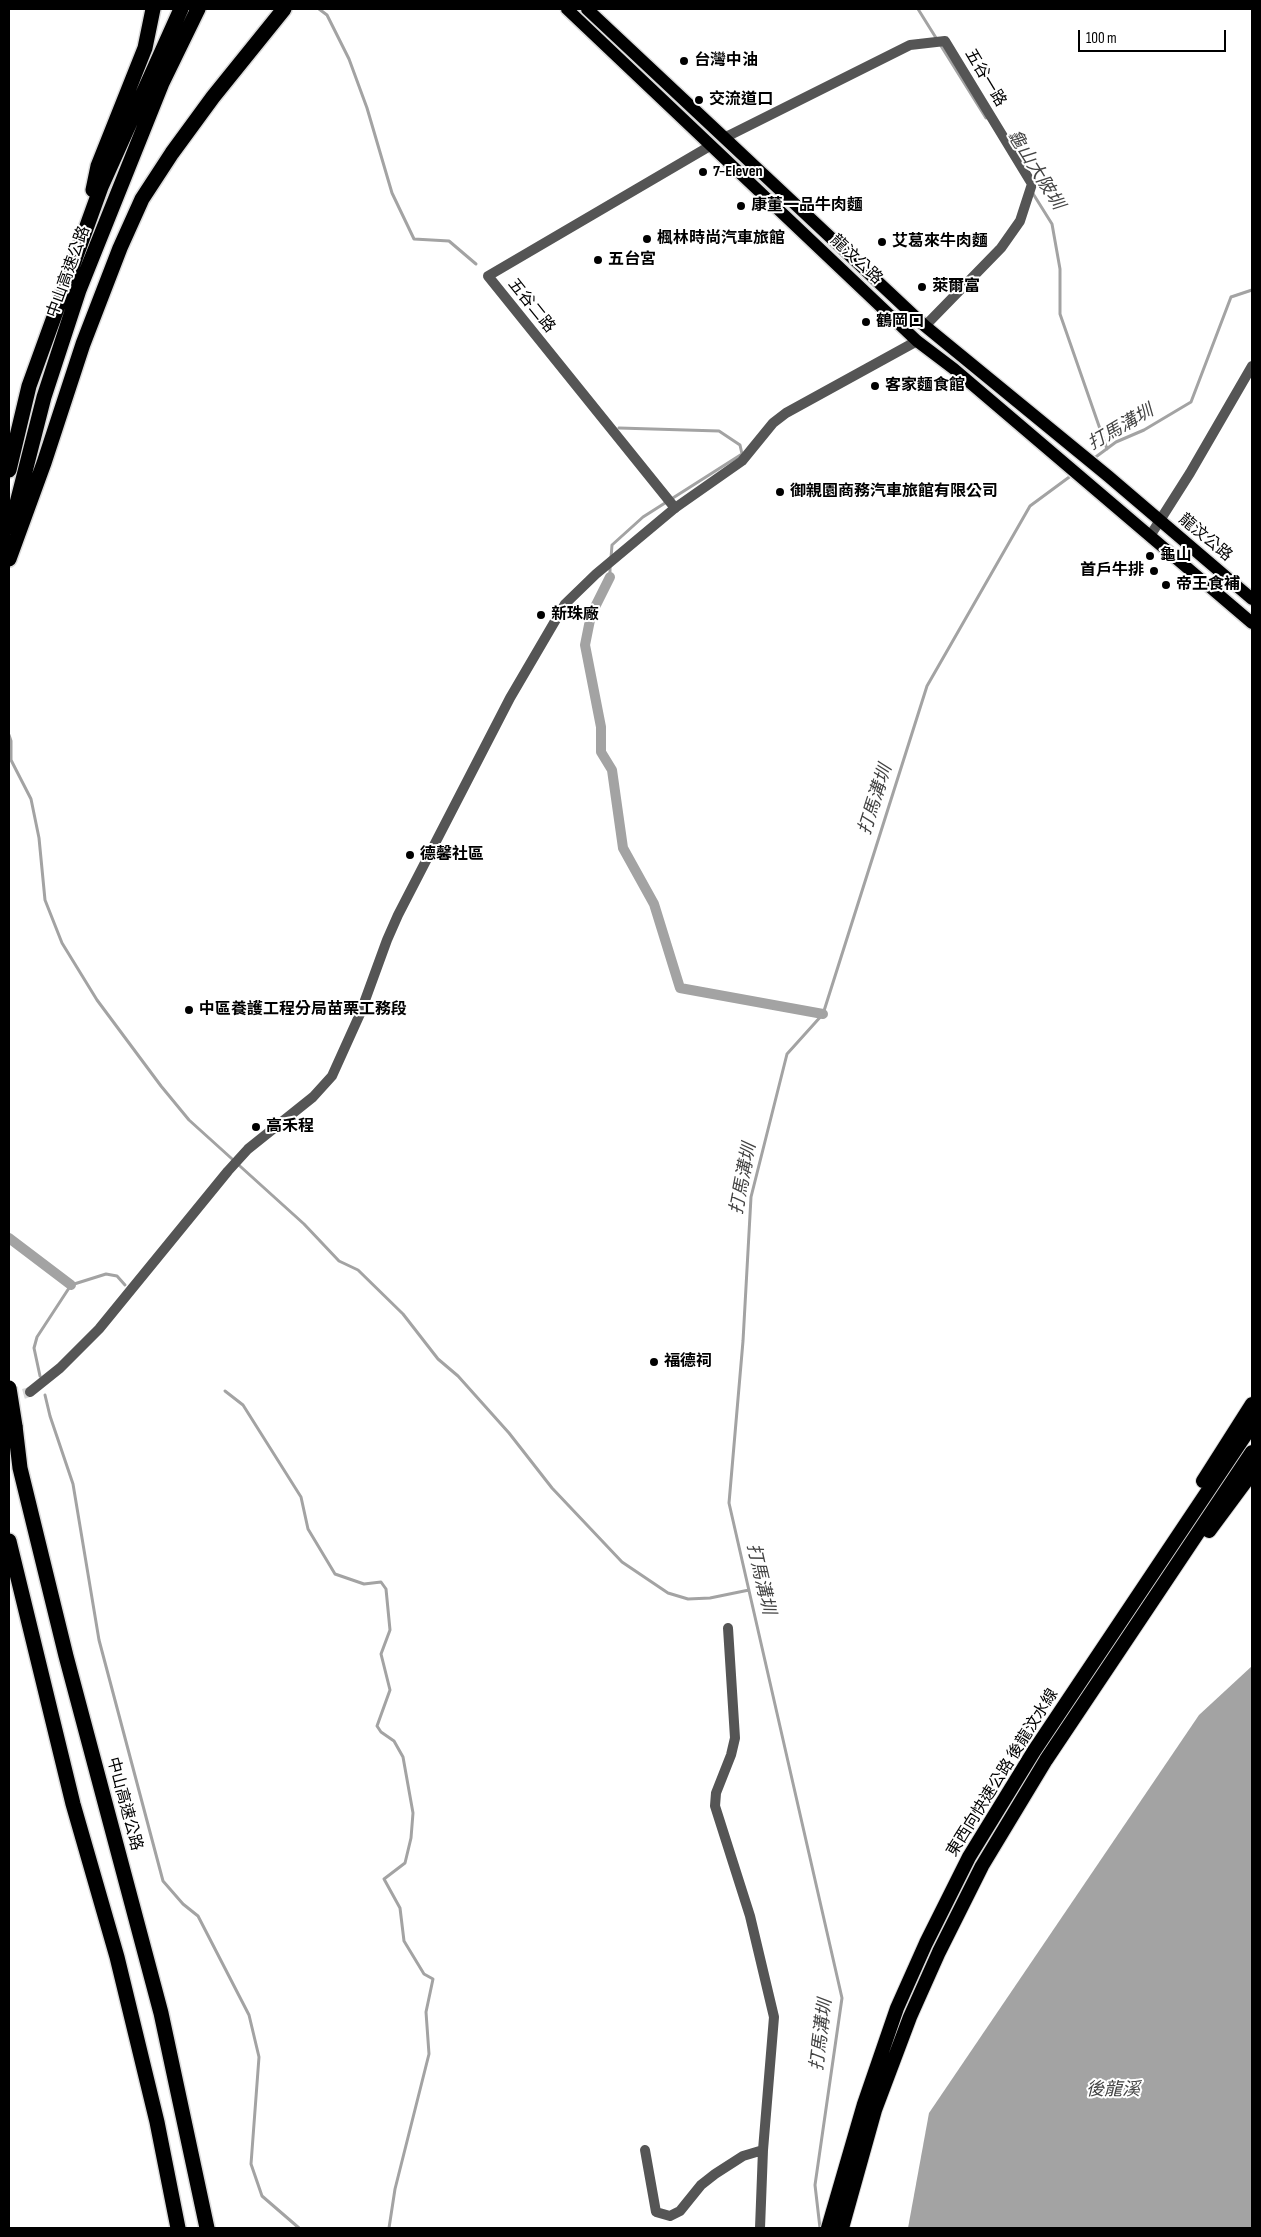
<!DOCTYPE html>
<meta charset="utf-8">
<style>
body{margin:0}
#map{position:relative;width:1261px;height:2237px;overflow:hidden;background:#fff;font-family:"Sofia Sans Condensed",sans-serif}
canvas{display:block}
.frame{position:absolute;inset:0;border:10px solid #000;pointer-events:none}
.scale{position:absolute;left:1078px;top:30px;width:148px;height:22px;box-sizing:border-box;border:2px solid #000;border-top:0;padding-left:6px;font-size:15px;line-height:18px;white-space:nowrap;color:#000;-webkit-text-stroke:4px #fff;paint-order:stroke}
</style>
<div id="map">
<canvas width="1261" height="2237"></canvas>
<div class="frame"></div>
<div class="scale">100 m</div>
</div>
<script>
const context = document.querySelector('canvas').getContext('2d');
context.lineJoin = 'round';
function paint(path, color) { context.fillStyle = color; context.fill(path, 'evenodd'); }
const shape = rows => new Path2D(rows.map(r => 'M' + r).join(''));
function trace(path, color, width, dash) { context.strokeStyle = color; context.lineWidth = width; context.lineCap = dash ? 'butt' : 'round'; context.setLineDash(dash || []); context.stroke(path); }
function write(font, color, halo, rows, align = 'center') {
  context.font = font + ' "Sofia Sans Condensed","Noto Sans TC",sans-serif'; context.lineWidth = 4; context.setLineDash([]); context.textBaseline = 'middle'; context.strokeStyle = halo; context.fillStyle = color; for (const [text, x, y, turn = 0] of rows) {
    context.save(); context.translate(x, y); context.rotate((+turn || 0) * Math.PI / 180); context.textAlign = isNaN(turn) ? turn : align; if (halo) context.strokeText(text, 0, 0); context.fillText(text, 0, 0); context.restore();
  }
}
const water = shape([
 [1252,1666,1252,2228,908,2228,929,2113,1199,1715]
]);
const stream = shape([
 [319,9,327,15,349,59,367,108,392,193,414,239,449,241,476,264],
 [918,9,986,118],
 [1032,192,1052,224,1060,269,1060,314,1107,449],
 [1093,459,1116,442,1144,430,1191,402,1231,297,1252,290],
 [611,558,612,545,643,517,742,454,740,445,719,431,619,428],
 [610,577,610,567],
 [9,735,11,741,11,760,31,799,39,838,45,900,62,943,97,1000,161,1086,189,1120,304,1224,339,1261,358,1270,403,1314,438,1359,458,1376,509,1433,552,1488,622,1562,668,1593,688,1599,710,1598,749,1590],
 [40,1376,34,1348,37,1337,71,1285,106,1274,117,1276,125,1285],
 [225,1391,243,1405,301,1497,308,1529,335,1574,364,1584,381,1582,386,1589,390,1630,381,1654,390,1690,377,1726,381,1732,394,1741,403,1757,413,1813,411,1838,405,1863,384,1879,400,1908,404,1941,424,1974,433,1979,426,2012,429,2054,395,2189,389,2228],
 [45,1395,50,1416,73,1484,99,1640,163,1881,183,1904,198,1916,249,2015,259,2057,251,2164,262,2196,299,2228],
 [820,2228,815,2185,842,1998,729,1503,743,1341,751,1197,787,1054,823,1014,927,686,1030,506,1072,475]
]);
const canal = shape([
 [610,577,591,615,585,645,601,727,601,752,612,770,623,848,654,904,680,988,823,1014],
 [9,1238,71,1285]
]);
const tertiaryTunnel = shape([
 [9,1398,30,1392]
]);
const minor = shape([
 [724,138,910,45,945,41,1032,184,1020,221,1001,248,925,326],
 [675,508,488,276,710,146],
 [728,1628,735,1738,731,1755,716,1793,715,1806,750,1916,774,2017,763,2150,760,2228],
 [645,2150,656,2212,670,2216,680,2211,701,2185,715,2174,743,2156,763,2150]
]);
const tertiary = shape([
 [1150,536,1190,473,1252,366],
 [30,1392,60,1368,99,1329,228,1171,248,1149,313,1097,332,1076,360,1014,387,940,398,915,510,698,565,604,596,574,675,508,742,461,773,423,786,413,917,341]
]);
const primary = shape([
 [567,9,917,341,954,369,1252,623],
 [587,9,925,326,1108,476,1252,599]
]);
const trunk = shape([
 [1203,1481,1252,1404],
 [1209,1531,1252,1473],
 [828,2228,864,2104,897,2008,926,1943,969,1857,1034,1751,1252,1425],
 [842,2228,875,2110,910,2017,939,1952,982,1866,1046,1760,1252,1452]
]);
const motorway = shape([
 [93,190,98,166,145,48,153,9],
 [9,470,29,386,83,237,101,187,181,9],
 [13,528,16,507,44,397,79,290,162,83,198,9],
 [9,559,44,463,83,344,120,248,142,199,172,153,213,97,284,9],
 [15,1426,20,1468,66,1656,161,2013,207,2228],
 [9,1541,73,1804,117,1957,157,2122,178,2228]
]);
const motorwayBridge = shape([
 [9,1388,15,1426]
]);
const markers = [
 [684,61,5,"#000"],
 [699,100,5,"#000"],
 [703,172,5,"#000"],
 [741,206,5,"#000"],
 [647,239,5,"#000"],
 [882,242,5,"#000"],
 [598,260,5,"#000"],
 [922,287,5,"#000"],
 [866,322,5,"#000"],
 [875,386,5,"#000"],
 [780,492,5,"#000"],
 [1150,556,5,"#000"],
 [1154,571,5,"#000"],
 [1166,585,5,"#000"],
 [541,615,5,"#000"],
 [410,855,5,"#000"],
 [189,1010,5,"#000"],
 [256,1127,5,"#000"],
 [654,1362,5,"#000"]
];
const poiNames = [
 ["台灣中油",694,61],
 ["交流道口",709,100],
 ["7-Eleven",713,172],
 ["康董一品牛肉麵",751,206],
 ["楓林時尚汽車旅館",657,239],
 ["艾葛來牛肉麵",892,242],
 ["五台宮",608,260],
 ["萊爾富",932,287],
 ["鶴岡口",876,322],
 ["客家麵食館",885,386],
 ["御親園商務汽車旅館有限公司",790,492],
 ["龜山",1160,556],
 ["首戶牛排",1144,571,"right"],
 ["帝王食補",1176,585],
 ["新珠廠",551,615],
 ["德馨社區",420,855],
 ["中區養護工程分局苗栗工務段",199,1010],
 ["高禾程",266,1127],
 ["福德祠",664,1362]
];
const streetNames = [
 ["五谷一路",985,78,59],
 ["龍汶公路",856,260,43],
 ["中山高速公路",69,272,-70],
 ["五谷二路",531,306,51],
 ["龍汶公路",1205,538,40],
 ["東西向快速公路 後龍汶水線",1003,1773,-58],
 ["中山高速公路",124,1804,75]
];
const waterNames = [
 ["龜山大陂圳",1035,170,58],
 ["打馬溝圳",1121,428,-30],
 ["打馬溝圳",876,800,-72],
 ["打馬溝圳",744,1179,-79],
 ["打馬溝圳",760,1579,77],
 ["打馬溝圳",822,2035,-83],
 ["後龍溪",1113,2090]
];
paint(water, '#a3a3a3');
trace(stream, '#a3a3a3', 3);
trace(canal, '#a3a3a3', 10);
trace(tertiaryTunnel, '#d9d9d9', 10, [10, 5]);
trace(primary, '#dbdbdb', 15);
trace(trunk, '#dbdbdb', 16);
trace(motorway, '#dbdbdb', 18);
trace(minor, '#555', 10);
trace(tertiary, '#555', 10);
trace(primary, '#000', 12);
trace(trunk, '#000', 14);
trace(motorway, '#000', 15);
trace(motorwayBridge, '#dbdbdb', 18, []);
trace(motorwayBridge, '#000', 15);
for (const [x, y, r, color] of markers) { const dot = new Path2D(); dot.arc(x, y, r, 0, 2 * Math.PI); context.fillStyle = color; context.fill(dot); trace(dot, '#fff', 2); }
write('bold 16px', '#000', '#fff', poiNames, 'left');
write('16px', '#000', '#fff', streetNames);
write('italic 18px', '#444', '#fff', waterNames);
</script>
